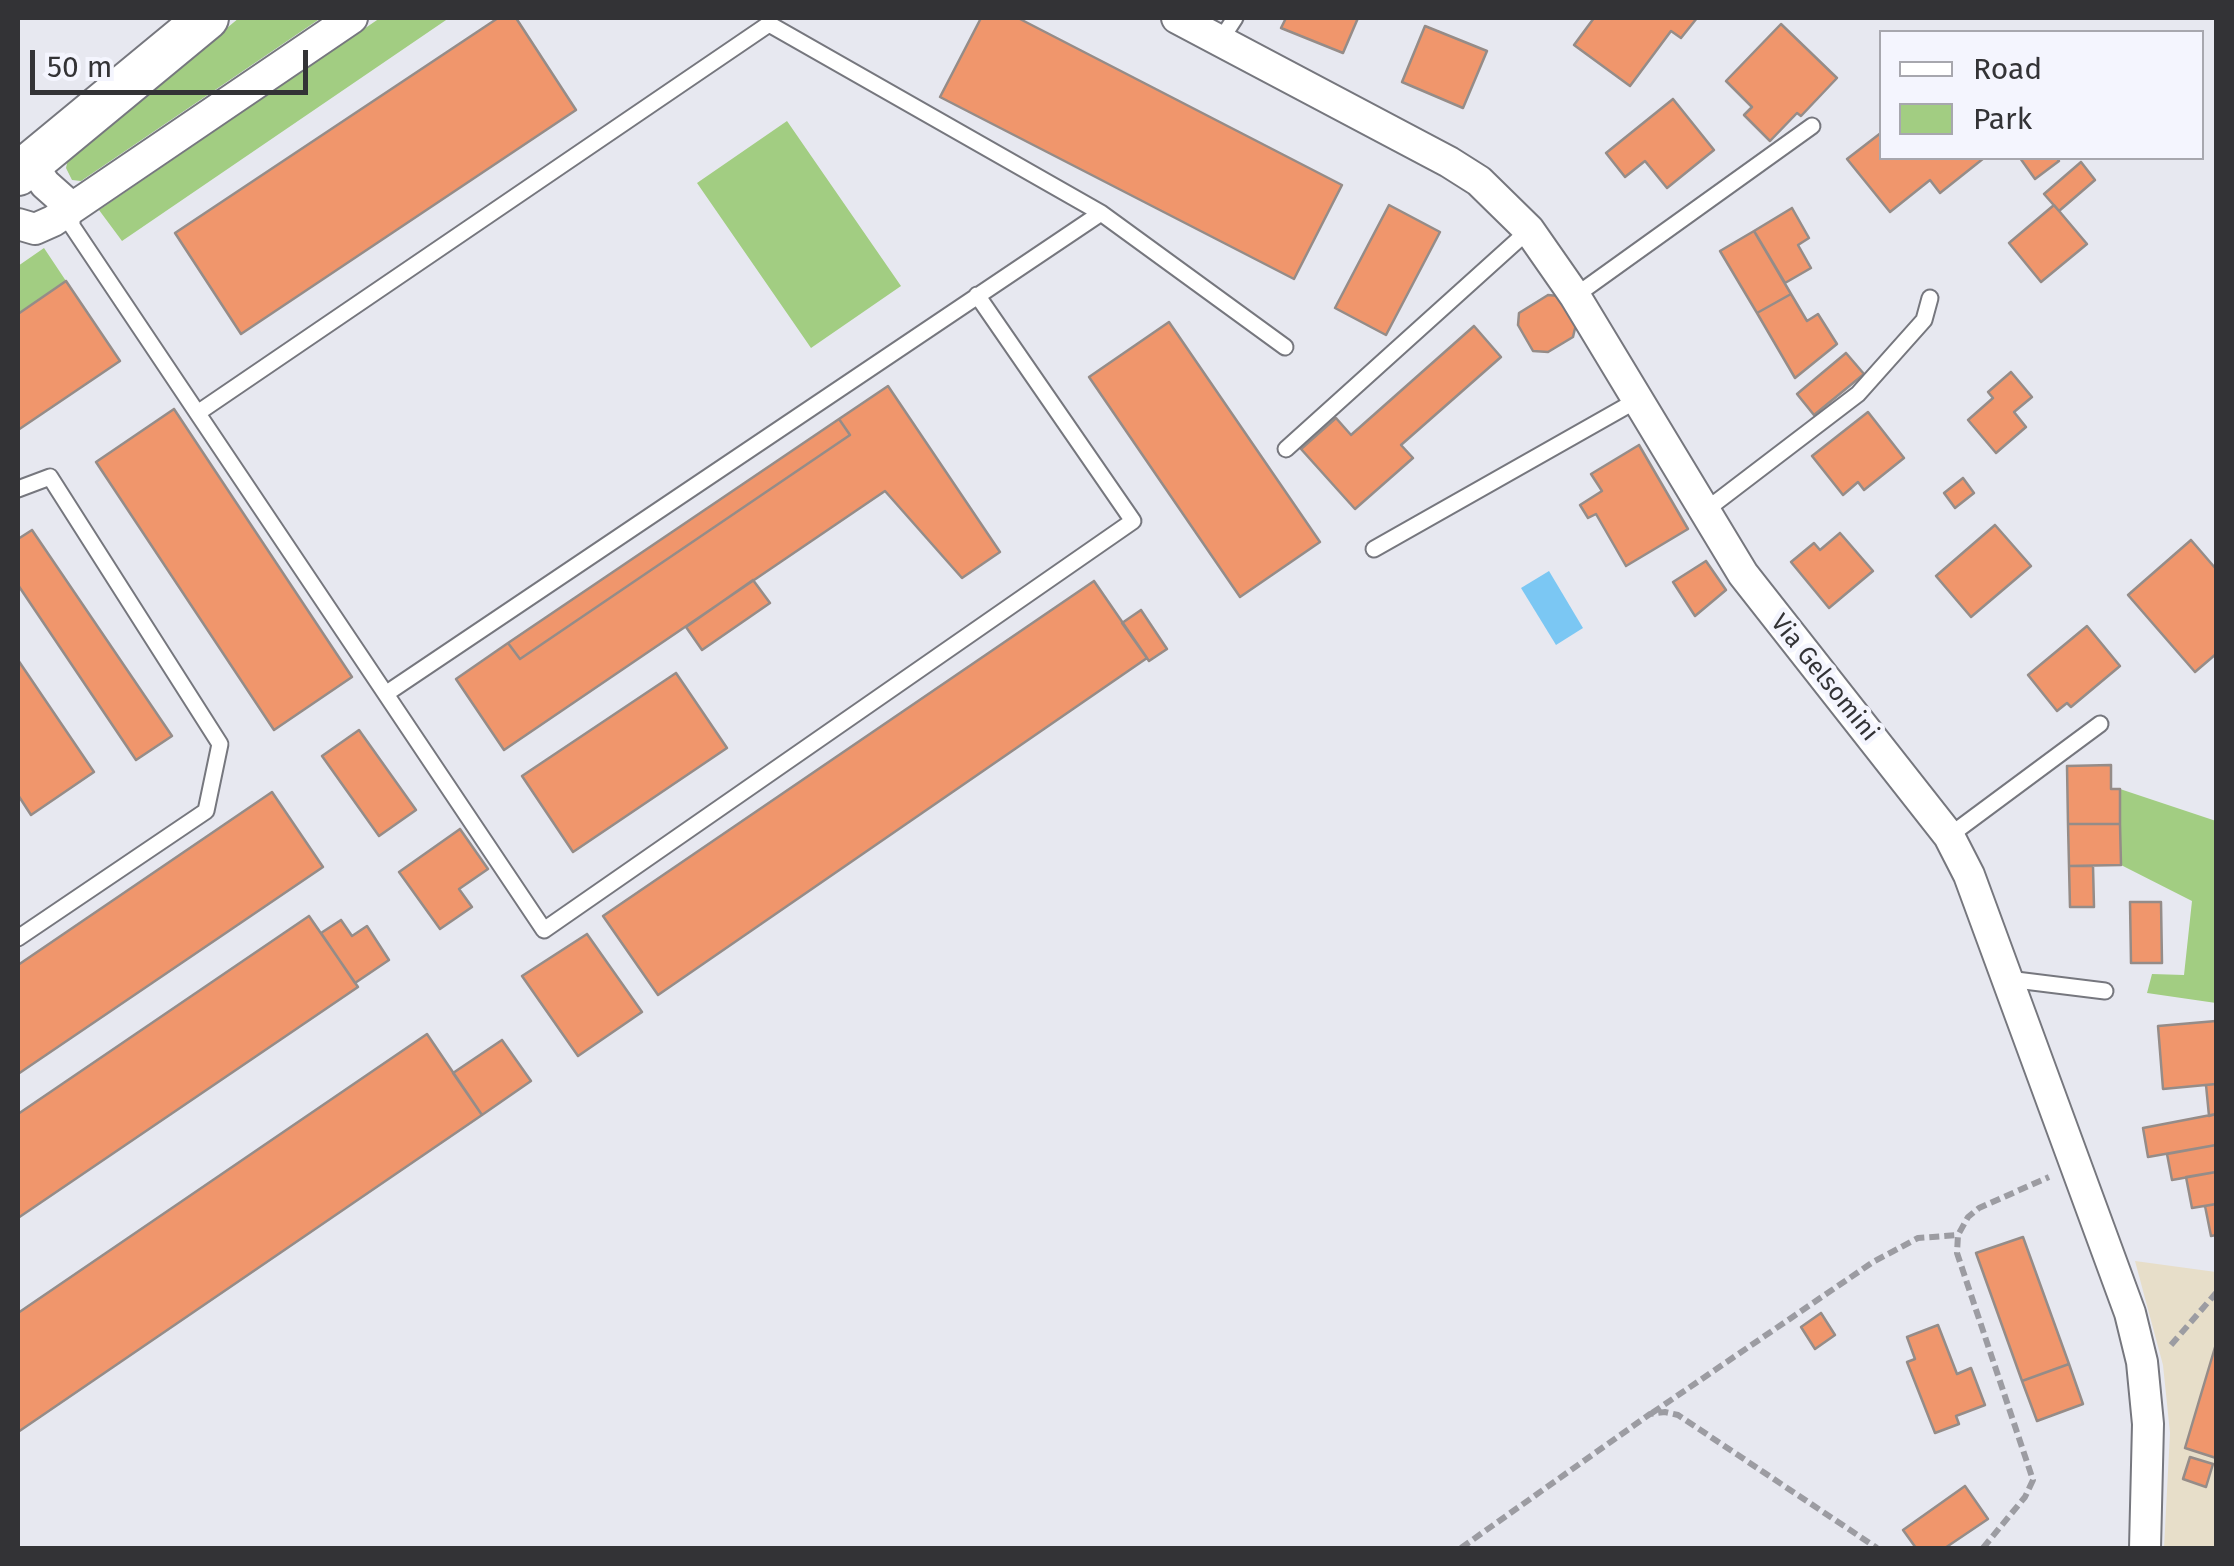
<!DOCTYPE html>
<style>
body{margin:0}
#map{position:relative;width:2234px;height:1566px;overflow:hidden;background:#e7e8f0;font-family:"Fira Sans",sans-serif}
canvas{display:block}
.frame{position:absolute;inset:0;border:20px solid #333336;pointer-events:none}
.legend{position:absolute;left:1879px;top:30px;width:325px;height:130px;box-sizing:border-box;background:#f4f5fe;border:2px solid #a7a7ae;margin:0;padding:12px 18px;list-style:none;font-size:30px;color:#333336}
.legend li{display:flex;align-items:center;gap:20px;height:50px}
.legend b{width:50px;border:2px solid #a7a7ae}
.scale{position:absolute;left:30px;top:50px;width:278px;height:45px;box-sizing:border-box;border:5px solid #333336;border-top:0;padding-left:12px;font-size:30px;line-height:35px;white-space:nowrap;color:#333336;-webkit-text-stroke:8px #f4f5fe;paint-order:stroke}
</style>
<div id="map">
<canvas width="2234" height="1566"></canvas>
<div class="frame"></div>
<ul class="legend">
<li><b style="height:12px;background:#fff"></b>Road</li>
<li><b style="height:28px;background:#a2cd82"></b>Park</li>
</ul>
<div class="scale">50 m</div>
</div>
<script>
const context = document.querySelector('canvas').getContext('2d');
context.lineJoin = 'round';
function paint(path, color) { context.fillStyle = color; context.fill(path, 'evenodd'); }
const shape = rows => new Path2D(rows.map(r => 'M' + r).join(''));
function trace(path, color, width, dash) { context.strokeStyle = color; context.lineWidth = width; context.lineCap = dash ? 'butt' : 'round'; context.setLineDash(dash || []); context.stroke(path); }
function write(font, color, halo, rows, align = 'center') {
  context.font = font + ' "Fira Sans",sans-serif'; context.lineWidth = 9; context.setLineDash([]); context.textBaseline = 'middle'; context.strokeStyle = halo; context.fillStyle = color; for (const [text, x, y, turn = 0] of rows) {
    context.save(); context.translate(x, y); context.rotate((+turn || 0) * Math.PI / 180); context.textAlign = isNaN(turn) ? turn : align; if (halo) context.strokeText(text, 0, 0); context.fillText(text, 0, 0); context.restore();
  }
}
const commercial = shape([
 [2135,1261,2216,1272,2216,1548,2164,1548,2170,1433,2163,1365]
]);
const green = shape([
 [239,18,321,18,81,181,72,180,66,168,68,159],
 [380,18,449,18,122,241,99,210],
 [787,121,901,286,811,348,697,183],
 [44,248,66,281,18,314,18,266],
 [2120,789,2216,821,2216,1003,2147,993,2152,974,2184,975,2192,901,2121,865]
]);
const water = shape([
 [1549,571,1583,628,1556,645,1521,588]
]);
const building = shape([
 [498,18,516,18,576,110,241,334,175,233,498,18],
 [981,18,1018,18,1342,185,1294,279,940,97,981,18],
 [1286,18,1358,18,1343,53,1281,28,1286,18],
 [1594,18,1697,18,1681,38,1671,31,1630,86,1574,45,1594,18],
 [1781,24,1837,78,1801,116,1797,113,1770,141,1744,115,1752,107,1726,81,1781,24],
 [1425,26,1487,51,1463,108,1402,82,1425,26],
 [1673,99,1714,150,1667,188,1645,161,1625,177,1606,153,1673,99],
 [1882,132,1882,158,1984,158,1940,193,1930,180,1890,212,1847,159,1882,132],
 [2020,158,2057,158,2059,161,2035,179,2020,158],
 [2081,162,2095,180,2059,211,2044,194,2081,162],
 [1389,205,1440,232,1386,335,1335,308,1389,205],
 [2054,205,2087,244,2041,282,2009,243,2054,205],
 [1792,208,1809,238,1798,245,1811,268,1785,283,1754,231,1792,208],
 [1754,231,1791,294,1757,313,1720,251,1754,231],
 [66,281,120,361,18,430,18,314,66,281],
 [1791,294,1807,321,1818,314,1837,344,1795,378,1757,313,1791,294],
 [1548,295,1559,296,1576,324,1573,337,1548,352,1533,351,1518,325,1519,313,1548,295],
 [1169,322,1320,542,1240,597,1089,377,1169,322],
 [1474,326,1501,357,1401,445,1413,458,1355,509,1301,449,1336,418,1351,435,1474,326],
 [1846,353,1864,374,1814,415,1797,394,1846,353],
 [2011,372,2032,397,2014,412,2026,427,1996,453,1968,420,1993,398,1988,392,2011,372],
 [888,386,1000,552,962,578,885,491,504,750,456,679,508,643,520,659,850,435,839,419,888,386],
 [174,409,352,677,274,730,96,462,174,409],
 [1868,412,1904,458,1864,490,1858,482,1843,495,1812,456,1868,412],
 [839,419,850,435,520,659,508,643,839,419],
 [1639,445,1688,529,1626,566,1596,514,1588,518,1580,505,1602,491,1591,474,1639,445],
 [1963,478,1974,493,1955,508,1944,493,1963,478],
 [1995,525,2031,566,1971,617,1936,576,1995,525],
 [32,530,172,736,136,760,18,585,18,539,32,530],
 [1840,533,1873,571,1829,608,1791,562,1814,543,1820,550,1840,533],
 [2191,540,2216,569,2216,654,2195,672,2128,595,2191,540],
 [1706,561,1726,590,1695,616,1673,582,1706,561],
 [753,580,770,603,702,650,686,627,753,580],
 [1094,581,1147,658,658,995,603,916,1094,581],
 [1141,610,1167,649,1149,661,1122,623,1141,610],
 [2087,626,2120,666,2071,707,2067,703,2057,711,2028,675,2087,626],
 [18,660,94,772,31,815,18,795,18,660],
 [676,673,727,748,573,852,522,776,676,673],
 [359,730,416,810,379,836,322,756,359,730],
 [2111,765,2111,789,2120,789,2120,824,2068,824,2067,766,2111,765],
 [272,792,323,867,18,1074,18,965,272,792],
 [2068,824,2120,824,2121,865,2069,866,2068,824],
 [460,829,488,869,459,889,472,907,440,929,399,872,460,829],
 [2069,866,2093,866,2094,907,2070,907,2069,866],
 [2130,902,2161,902,2162,963,2131,963,2130,902],
 [309,916,358,987,18,1218,18,1114,309,916],
 [341,920,352,936,367,926,389,960,355,983,321,933,341,920],
 [587,934,642,1012,578,1056,522,976,587,934],
 [2216,1021,2216,1084,2163,1089,2158,1026,2216,1021],
 [427,1034,482,1115,18,1432,18,1313,427,1034],
 [502,1040,531,1081,482,1115,453,1073,502,1040],
 [2216,1084,2216,1114,2209,1116,2206,1085,2216,1084],
 [2216,1114,2216,1145,2148,1157,2143,1128,2216,1114],
 [2216,1145,2216,1172,2172,1180,2167,1154,2216,1145],
 [2216,1172,2216,1204,2192,1208,2186,1177,2216,1172],
 [2216,1204,2216,1235,2211,1236,2205,1206,2216,1204],
 [2023,1237,2069,1364,2022,1381,1976,1253,2023,1237],
 [1821,1313,1835,1335,1815,1349,1801,1327,1821,1313],
 [1938,1325,1957,1374,1971,1368,1985,1405,1956,1416,1959,1424,1935,1433,1907,1362,1915,1359,1907,1337,1938,1325],
 [2216,1344,2216,1458,2185,1448,2216,1344],
 [2069,1364,2083,1404,2037,1421,2022,1381,2069,1364],
 [2190,1457,2213,1464,2206,1487,2183,1479,2190,1457],
 [1965,1486,1988,1519,1945,1548,1916,1548,1903,1530,1965,1486]
]);
const path = shape([
 [2171,1345,2216,1293],
 [1652,1413,1873,1262,1918,1238,1958,1235],
 [1461,1548,1650,1414,1665,1412,1678,1415,1877,1548],
 [1983,1548,2025,1497,2033,1480,1957,1253,1958,1235,1968,1217,1979,1208,2049,1177]
]);
const lane = shape([
 [1220,41,1235,18],
 [72,208,72,226,544,930,1133,521,977,295],
 [1575,296,1812,126],
 [199,412,769,24,1101,213,1285,347],
 [1286,449,1529,230],
 [18,489,50,477,220,744,206,811,18,938],
 [1706,510,1858,394,1924,320,1930,298],
 [1374,549,1639,399],
 [387,693,1101,213],
 [1949,836,2100,724],
 [2008,979,2105,991]
]);
const street = shape([
 [1177,18,1449,162,1479,181,1529,230,1575,296,1743,574,1949,836,1969,875,2130,1313,2142,1362,2148,1424,2145,1548],
 [31,163,45,184,72,208],
 [18,224,35,229,53,221,352,18]
]);
const secondary = shape([
 [18,174,207,18]
]);
const streetNames = [
 ["Via Gelsomini",1824,678,51]
];
paint(commercial, '#e7dec9');
paint(green, '#a2cd82');
paint(water, '#7bc7f3');
paint(building, '#f0966c');
trace(building, '#958c88', 2.5);
trace(lane, '#76777e', 19);
trace(street, '#76777e', 34);
trace(secondary, '#76777e', 46);
trace(path, '#9c9ca2', 6, [10, 5]);
trace(lane, '#fff', 15);
trace(street, '#fff', 30);
trace(secondary, '#fff', 42);
write('25px', '#333336', '#f4f5fe', streetNames);
</script>
